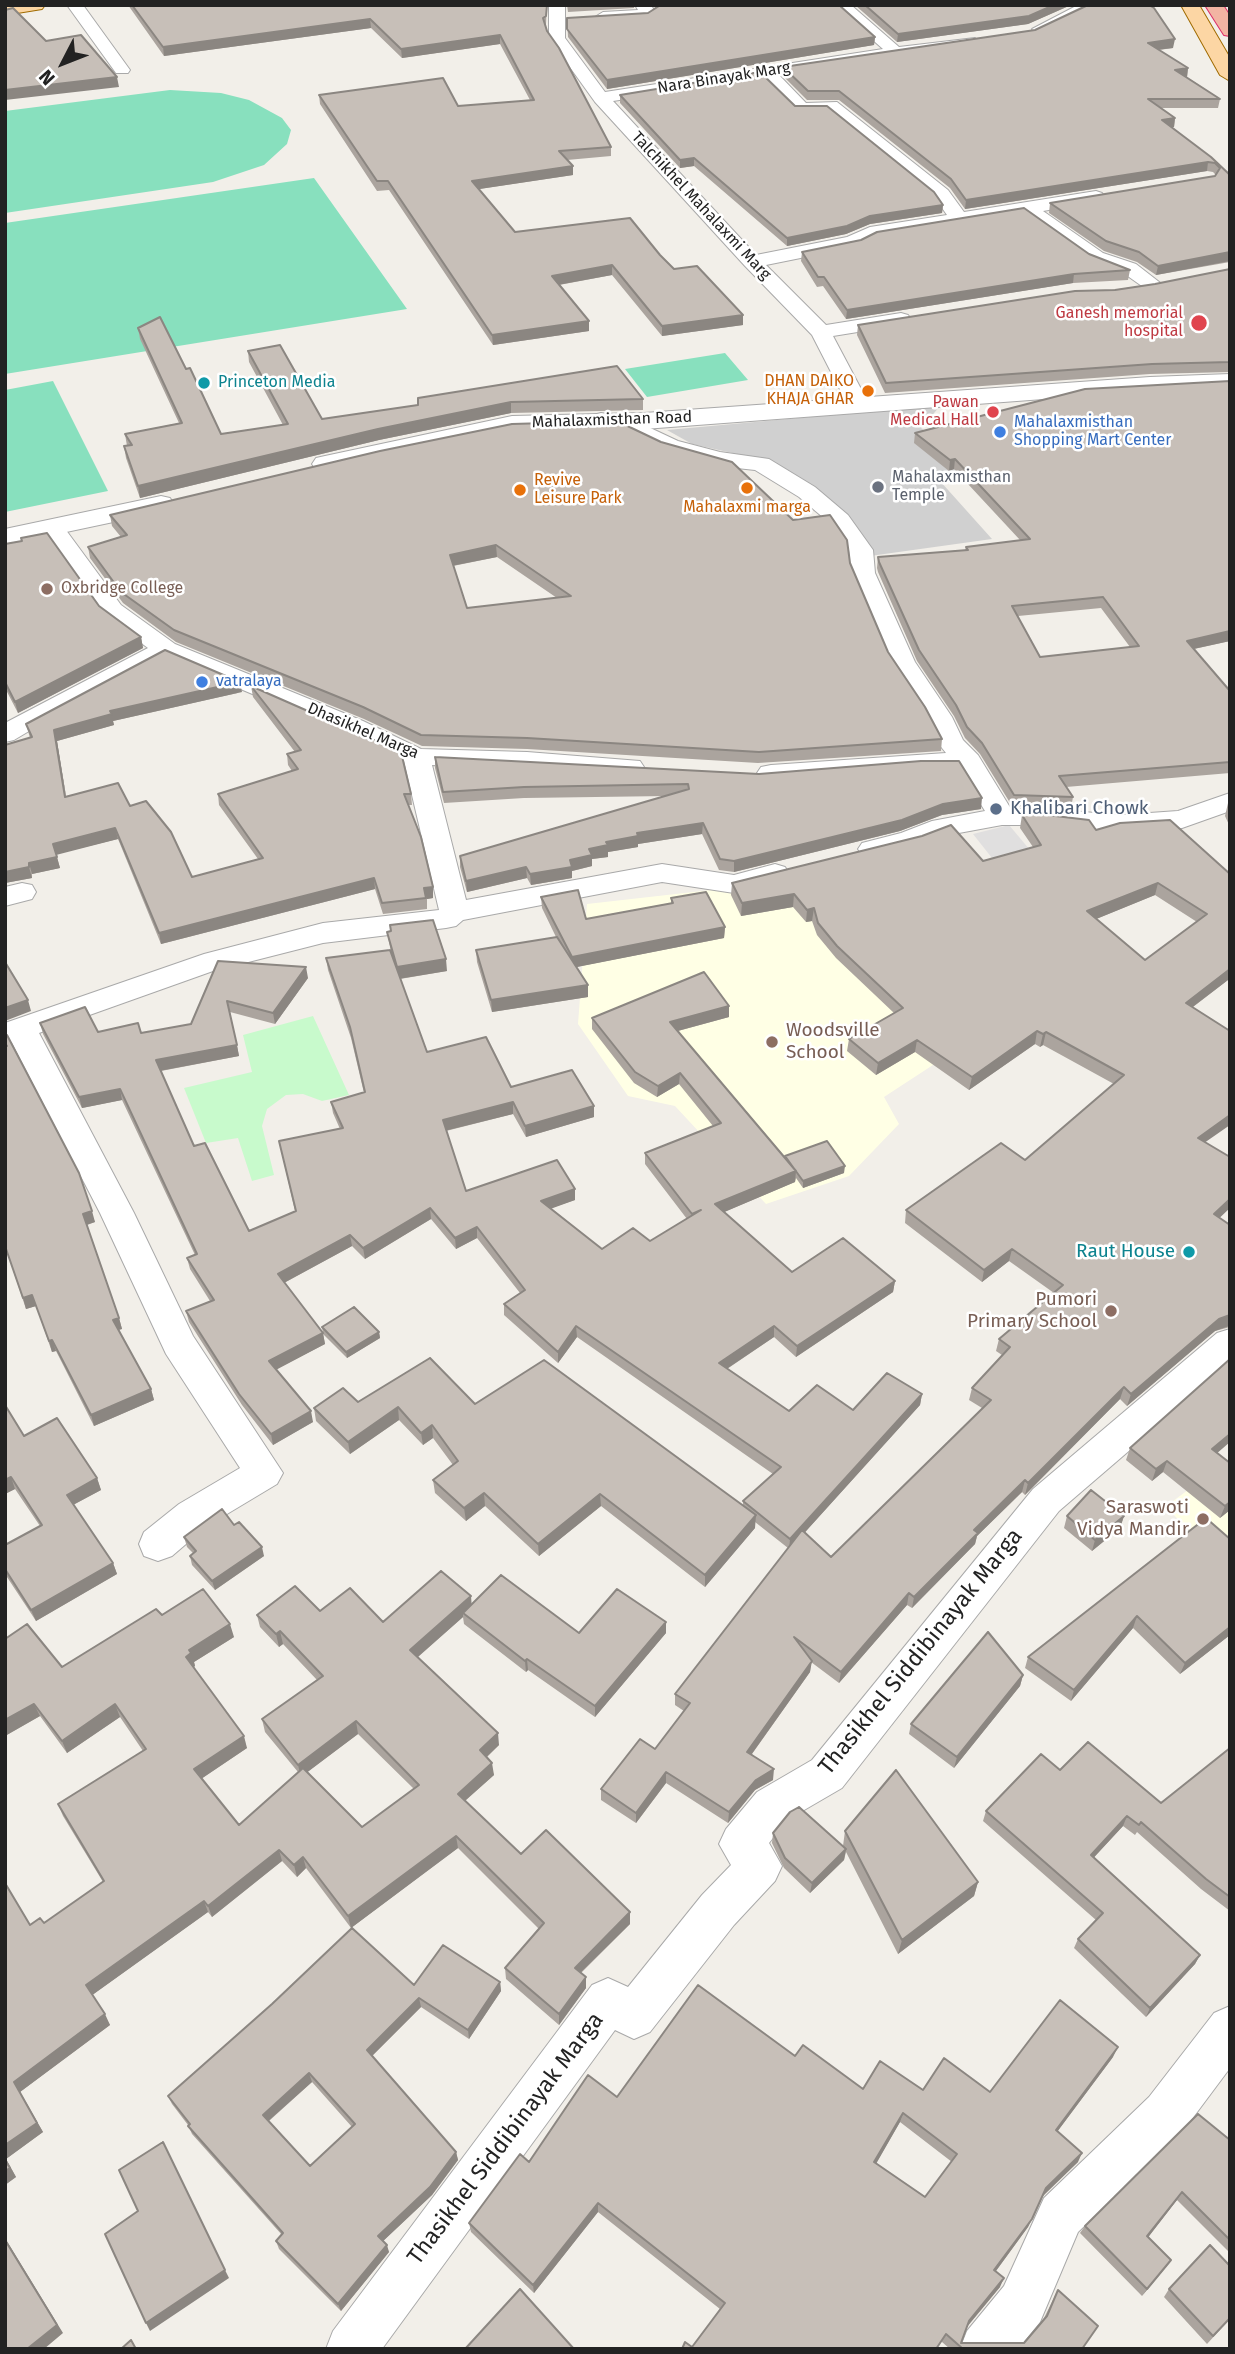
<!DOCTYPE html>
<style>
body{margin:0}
#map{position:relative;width:1235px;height:2354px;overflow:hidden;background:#f2efe9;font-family:"Fira Sans",sans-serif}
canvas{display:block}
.frame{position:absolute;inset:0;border:7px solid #222;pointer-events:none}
.north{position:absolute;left:28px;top:28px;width:70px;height:70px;-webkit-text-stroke:5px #fff;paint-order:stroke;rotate:228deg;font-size:19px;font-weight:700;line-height:28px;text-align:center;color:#222}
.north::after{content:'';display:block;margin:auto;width:24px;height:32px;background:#222;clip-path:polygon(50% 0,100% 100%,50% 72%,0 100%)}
</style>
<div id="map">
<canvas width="1235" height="2354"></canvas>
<div class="frame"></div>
<div class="north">N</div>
</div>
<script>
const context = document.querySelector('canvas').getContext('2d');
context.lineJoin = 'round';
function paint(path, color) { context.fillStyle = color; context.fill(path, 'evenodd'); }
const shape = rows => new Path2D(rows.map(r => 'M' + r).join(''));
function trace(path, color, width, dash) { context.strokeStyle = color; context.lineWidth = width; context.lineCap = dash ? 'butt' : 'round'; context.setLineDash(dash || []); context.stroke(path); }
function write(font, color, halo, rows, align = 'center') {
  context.font = font + ' "Fira Sans",sans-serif'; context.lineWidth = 5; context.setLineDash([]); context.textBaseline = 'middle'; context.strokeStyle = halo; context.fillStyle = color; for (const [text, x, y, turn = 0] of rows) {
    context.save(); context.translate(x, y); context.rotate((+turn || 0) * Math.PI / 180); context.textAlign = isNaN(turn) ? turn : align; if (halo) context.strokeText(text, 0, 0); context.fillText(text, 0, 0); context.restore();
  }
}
const residential = shape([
 [1009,825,1030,850,992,858,973,834]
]);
const education = shape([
 [791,881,959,1048,884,1097,899,1124,849,1176,766,1204,675,1106,628,1096,578,1024,587,904],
 [1223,1464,1230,1469,1230,1567,1165,1507]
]);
const religious = shape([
 [941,405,921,428,978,469,940,481,992,539,870,556,768,461,692,444,667,430]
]);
const park = shape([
 [313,1016,349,1095,322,1101,303,1094,286,1095,267,1109,262,1126,274,1175,252,1181,238,1138,206,1143,184,1088,252,1072,243,1035]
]);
const pitch = shape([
 [170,90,221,93,249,100,282,118,291,130,287,144,264,165,213,182,5,213,5,111],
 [314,178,407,309,5,374,5,223],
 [725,353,748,380,647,397,625,369],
 [53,381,108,491,5,512,5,390]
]);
const minor = shape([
 [67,5,83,5,130,70,128,73,116,73,67,5],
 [549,5,565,5,565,38,605,92,883,49,833,5,851,5,899,47,975,38,977,41,969,46,779,75,806,103,837,102,948,190,964,212,1096,191,1102,193,1105,197,1102,201,1043,211,1103,253,1136,264,1163,285,1153,291,1146,289,1122,272,1089,261,1023,214,875,238,860,246,766,265,826,325,901,313,908,315,911,319,908,323,901,325,833,336,869,404,866,409,850,409,812,335,745,266,595,102,549,38,549,5],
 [763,78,796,112,827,111,935,198,947,215,870,227,847,237,756,255,613,101,763,78],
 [635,5,651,5,656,14,648,19,603,22,595,17,603,12,638,10,635,5],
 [1078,5,1099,5,1046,32,1034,32,1032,29,1078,5],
 [601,413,629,418,678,441,720,452,769,459,815,487,848,515,873,550,875,573,915,662,952,717,963,740,978,755,1011,809,1045,809,1121,815,1178,811,1230,793,1230,811,1182,828,1121,833,1045,825,1002,825,948,835,920,846,872,858,862,855,858,849,862,843,901,833,932,821,985,811,959,769,919,769,771,781,761,779,757,773,761,767,771,765,946,753,938,743,926,717,889,662,851,573,849,550,832,525,799,497,755,470,719,466,662,451,616,429,593,425,590,420,593,415,601,413],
 [52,520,60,522,121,605,175,644,363,721,421,749,527,752,640,761,644,767,640,773,630,775,432,765,466,900,662,864,734,875,775,864,785,867,789,873,785,879,734,893,662,882,463,920,456,926,446,928,323,943,213,971,39,1033,134,1213,193,1336,283,1473,277,1484,207,1526,172,1556,158,1561,144,1556,139,1544,144,1532,179,1504,240,1468,166,1354,100,1213,12,1043,5,1045,5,1023,204,954,323,923,439,910,404,761,345,733,167,658,56,715,14,740,5,742,5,723,148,648,103,615,40,527,44,522,52,520],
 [22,883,32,885,36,892,32,899,5,906,5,887,22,883],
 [1230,1329,1230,1364,1059,1511,842,1788,787,1820,769,1843,782,1866,775,1881,734,1925,650,2032,634,2039,615,2030,382,2349,326,2349,333,2331,592,1985,608,1978,628,1987,702,1895,731,1865,719,1844,726,1829,757,1792,812,1760,1033,1489,1217,1333,1230,1329],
 [1230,2006,1230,2068,1183,2131,1078,2232,1040,2322,1018,2349,960,2349,967,2331,1004,2286,1044,2198,1149,2097,1214,2013,1230,2006]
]);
const tertiary = shape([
 [1230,374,1230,388,1150,391,644,429,512,432,325,472,316,470,312,464,316,458,325,456,512,416,644,413,1150,377,1230,374],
 [161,496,170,498,174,504,170,510,5,545,5,529,161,496]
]);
const primary = shape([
 [5,5,45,5,42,9,5,15,5,5],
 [1181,5,1199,5,1230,58,1230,81,1220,75,1181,5]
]);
const trunk = shape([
 [1205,5,1223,5,1230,16,1230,36,1224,35,1205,5]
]);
const wall = shape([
 [128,5,547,5,546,24,545,25,547,31,611,147,611,156,567,160,573,175,479,189,515,232,660,255,674,269,743,325,662,336,612,275,559,285,589,331,493,345,389,190,377,191,320,104,319,95,458,106,530,100,500,44,402,58,371,28,164,56],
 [567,5,634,5,634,8,568,12],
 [654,5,839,5,875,37,874,45,607,89,568,37,567,18,648,13,655,8],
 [855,5,1071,5,1028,24,897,42],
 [1035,30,1173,48,1159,50,1188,68,1187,77,1220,99,1218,108,1161,108,1175,118,1174,127,1172,127,1230,175,1230,262,1156,275,1137,262,1104,251,1049,213,1050,203,1215,176,1216,175,1213,172,1207,171,965,209,950,188,839,100,807,100,783,76,783,67],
 [620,95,795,106,943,205,942,213,870,224,846,234,787,246,694,166,680,168,620,103],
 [802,252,1089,254,1130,270,1128,280,1073,283,846,319,823,286,817,287,801,261],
 [1230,269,1230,372,1150,374,885,393,857,335,858,325,1155,284],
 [138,328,221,434,283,425,249,362,248,351,322,419,418,405,418,398,643,399,643,410,511,413,379,440,140,498,126,458,124,446,127,446,125,434,179,423,140,339],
 [1230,381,1230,641,1194,649,1230,691,1230,773,1066,787,1073,797,1071,808,1012,806,980,754,965,738,954,716,917,661,878,572,877,568,878,557,965,550,966,547,1020,540,954,469,949,471,914,443,915,433],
 [1101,608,1130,647,1040,657,1018,616],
 [110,515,793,520,850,563,888,652,942,739,941,751,758,763,527,749,422,746,364,719,176,642,123,603,90,558,88,547,121,537,112,526],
 [497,557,557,598,467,608,453,566],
 [5,544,99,606,141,637,143,648,18,713,5,688],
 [251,686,411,794,412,805,408,805,433,887,433,898,427,899,427,909,383,914,375,889,161,944,118,839,56,854,60,868,32,874,32,878,5,883,30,738,26,724,242,692,113,721,114,725,57,741,66,797,130,806,192,877,258,859,219,805,218,794,292,771,288,765,287,754,295,752,253,697],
 [435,757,981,809,942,815,900,831,734,872,719,870,702,834,638,844,638,847,608,852,608,857,592,859,592,866,572,871,572,878,531,885,527,878,467,892,460,867,460,856,667,796,524,798,444,803,435,768],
 [1228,803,1230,803,1230,827,1225,816],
 [1022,815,1096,830,1230,874,1230,980,1228,980,1193,1007,1205,1142,1220,1218,1230,1225,1230,1327,1215,1331,1127,1406,1120,1399,1025,1495,1022,1492,977,1536,975,1544,912,1608,907,1605,839,1683,811,1662,810,1672,752,1754,773,1780,755,1790,728,1823,666,1783,636,1823,601,1800,601,1789,655,1749,684,1711,675,1705,675,1694,788,1548,755,1522,755,1528,705,1587,601,1506,539,1556,485,1506,466,1521,435,1493,433,1480,453,1465,433,1438,423,1445,399,1420,350,1454,316,1421,314,1408,358,1402,475,1404,743,1506,743,1501,773,1474,577,1337,558,1363,504,1315,504,1304,520,1293,477,1238,456,1249,431,1219,365,1259,352,1246,284,1283,323,1333,322,1327,379,1332,380,1338,347,1358,323,1334,325,1344,276,1369,313,1422,273,1445,242,1405,189,1322,186,1311,210,1301,190,1269,187,1258,195,1255,122,1100,82,1108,43,1034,40,1023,98,1032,141,1033,191,1024,218,961,308,978,275,1024,230,1012,239,1056,161,1071,194,1146,249,1231,295,1211,279,1141,340,1129,333,1113,331,1102,364,1093,351,1038,328,970,326,958,391,952,387,932,390,931,390,925,447,971,400,979,427,1052,511,1087,594,1106,594,1117,526,1137,513,1114,446,1131,466,1191,575,1200,551,1208,602,1249,650,1241,687,1219,645,1164,645,1153,713,1126,679,1084,657,1097,634,1083,592,1029,592,1018,729,1006,729,1017,678,1031,785,1157,844,1173,803,1188,796,1178,795,1182,724,1212,792,1272,895,1281,893,1292,796,1357,774,1337,727,1369,789,1411,853,1410,922,1394,920,1405,805,1532,831,1557,982,1408,969,1400,972,1388,1002,1355,996,1351,999,1339,1054,1293,1009,1261,982,1282,905,1223,906,1210,1025,1160,1114,1084,1043,1045,1040,1047,1035,1044,969,1090,915,1052,876,1075,847,1051,849,1039,894,1013,836,958,817,935,812,921,806,922,793,907,741,916,731,895,732,883,983,861,1033,847,1020,828],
 [1155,895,1197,922,1145,960,1096,919],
 [541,897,586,919,671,903,671,898,725,927,724,938,576,967,588,997,492,1012,477,962,476,950,556,937,542,908],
 [5,1035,95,1222,87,1225,119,1318,122,1329,119,1330,151,1389,154,1400,94,1426,56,1351,52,1352,36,1306,26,1309,5,1246],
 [24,1436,97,1478,101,1490,73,1505,113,1563,117,1574,36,1621,5,1574,5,1545,40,1526,15,1489,5,1494],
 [1130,1448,1217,1453,1230,1510,1220,1518,1163,1472,1152,1481,1126,1460],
 [1067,1516,1124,1516,1120,1528,1092,1551,1064,1528],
 [234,1525,264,1556,215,1590,192,1565,190,1556,193,1553,187,1547,184,1537],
 [1230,1539,1230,1635,1180,1674,1133,1628,1071,1701,1025,1668,1028,1657],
 [472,1604,579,1633,666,1622,666,1633,595,1717,528,1670,526,1672,464,1624,463,1617,418,1657,499,1745,487,1757,494,1775,465,1801,521,1854,630,1924,581,1973,586,1988,559,2025,506,1979,505,1968,539,1929,458,1848,351,1928,306,1868,297,1877,282,1861,212,1917,208,1912,92,1995,110,2025,20,2092,43,2132,6,2159,16,2177,5,2185,5,1883,30,1925,44,1923,103,1882,63,1816,58,1804,143,1751,120,1717,67,1753,40,1716,5,1736,62,1667,162,1615,234,1637,194,1662,195,1666,194,1667,247,1748,201,1779,239,1825,298,1772,265,1732,262,1719,317,1680,283,1644,279,1647,260,1627,257,1615,320,1611,383,1622],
 [358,1734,414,1789,362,1827,307,1772],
 [1023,1675,1020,1686,954,1768,909,1734,911,1724],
 [1230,1748,1230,1911,1201,1889,1137,1832,1135,1835,1123,1826,1094,1857,1200,1955,1195,1964,1146,2017,1074,1948,1078,1939,1096,1920,983,1821,986,1811,1060,1770,1161,1803],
 [845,1831,978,1882,974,1896,898,1954,846,1852,844,1860,810,1893,784,1868,772,1843,773,1833,843,1846],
 [500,1982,501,1991,469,2039,421,2007,372,2056,456,2152,458,2160,432,2195,383,2241,389,2252,341,2311,279,2249,276,2241,282,2235,192,2134,188,2125,172,2104,168,2096,414,1985],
 [312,2082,352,2127,310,2166,269,2121],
 [795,2056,863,2089,990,2092,1113,2057,1057,2132,1078,2162,1042,2196,1028,2227,996,2271,1000,2287,967,2327,961,2343,1024,2343,1044,2318,1058,2290,1083,2349,950,2349,942,2342,692,2347,720,2309,598,2212,534,2293,471,2232,469,2223,529,2162,617,2097],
 [900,2122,952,2162,925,2197,876,2163],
 [1230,2140,1230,2248,1228,2251,1177,2200,1148,2237,1171,2260,1142,2296,1080,2233,1085,2226],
 [1169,2289,1230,2319,1207,2344,1164,2297]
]);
const shadedWall = shape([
 [1054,5,1071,5,1028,24,897,42,898,34],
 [370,19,371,28,164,56,163,47],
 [500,35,500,44,402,58,401,49],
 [875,37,874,45,607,89,607,80],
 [1175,39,1173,48,1147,51,1148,43],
 [1188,68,1187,77,1175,70],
 [117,77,119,87,5,100,5,90],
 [1175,118,1174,127,1160,129,1162,120],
 [694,158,694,166,680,168,680,160],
 [1208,162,1207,171,965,209,966,200],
 [573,166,573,175,473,190,472,181],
 [943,205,942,213,870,224,846,234,787,246,787,238,870,216],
 [1230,252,1230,261,1156,275,1158,266],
 [612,265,612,275,552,286,552,276],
 [1074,274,1073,283,846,319,847,310],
 [743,315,743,325,662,336,662,326],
 [589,321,589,331,493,345,492,335],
 [511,402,511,413,379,440,140,498,138,486,378,429],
 [955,459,954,469,949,471,950,460],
 [496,545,497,557,451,566,450,555],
 [1230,631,1230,641,1184,651,1187,641],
 [141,637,143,648,18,713,15,702],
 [240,682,242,692,113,721,114,725,57,741,68,808,54,730,110,711],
 [982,798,981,809,942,815,900,831,734,872,734,861,943,804],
 [703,823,702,834,638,844,638,847,608,852,608,857,592,859,592,866,572,871,572,878,531,885,530,874,570,860,589,849,606,842,637,833],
 [115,828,118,839,56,855,53,844],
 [57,857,60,868,32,874,29,863],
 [29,867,32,878,5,883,5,872],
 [526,867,527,878,467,892,466,881],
 [374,878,375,889,161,944,159,933],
 [1158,883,1155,895,1084,924,1087,911],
 [433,887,433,898,427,899,424,888],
 [794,894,793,907,741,916,742,903],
 [814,908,812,921,806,922,807,910],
 [725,927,724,938,572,968,572,957],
 [446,959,447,971,398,979,397,967],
 [306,967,308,978,275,1024,273,1013],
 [1230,969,1228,980,1182,1015,1186,1003],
 [588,985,588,997,492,1012,491,1000],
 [28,1000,31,1011,5,1021,5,1008],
 [729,1006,729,1017,670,1033,670,1022],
 [1037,1031,1035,1044,969,1090,972,1077],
 [1046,1032,1043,1045,1040,1047,1043,1034],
 [917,1040,915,1052,876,1075,878,1063],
 [237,1045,239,1056,159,1071,156,1060],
 [680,1073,679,1084,657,1097,658,1086],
 [120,1089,122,1100,82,1108,79,1097],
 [513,1102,513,1114,444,1131,443,1120],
 [594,1106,594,1117,526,1137,525,1126],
 [1230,1115,1230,1125,1194,1150,1198,1138],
 [845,1166,844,1173,803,1188,803,1181],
 [796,1171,795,1182,715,1216,715,1204],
 [575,1189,575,1200,542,1212,541,1201],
 [1230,1199,1230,1208,1211,1226,1214,1214],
 [430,1208,431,1219,365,1259,363,1248],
 [92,1211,95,1222,86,1225,83,1214],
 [477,1227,477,1238,456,1249,455,1238],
 [350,1235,352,1246,280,1285,278,1274],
 [1012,1249,1009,1261,982,1282,984,1270],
 [895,1281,893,1292,796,1357,797,1346],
 [32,1295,36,1306,26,1309,23,1298],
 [1230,1315,1229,1326,1215,1331,1127,1406,1131,1394,1219,1319],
 [119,1318,122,1329,117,1330,113,1320],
 [576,1326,577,1337,558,1363,558,1352],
 [774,1326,774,1337,719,1374,719,1363],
 [379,1332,380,1338,347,1358,346,1352],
 [323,1333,325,1344,272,1372,269,1361],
 [52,1340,56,1351,52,1352,49,1341],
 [1124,1387,1120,1399,1025,1495,1028,1483],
 [151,1389,154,1400,94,1426,91,1415],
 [922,1394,920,1405,789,1550,790,1539],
 [398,1407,399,1420,350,1454,348,1442],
 [311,1411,313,1422,273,1445,271,1434],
 [432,1425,433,1438,423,1445,421,1433],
 [1230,1434,1230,1442,1208,1461,1212,1449],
 [1167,1461,1163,1472,1152,1481,1156,1469],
 [11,1477,15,1489,5,1494,5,1480],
 [97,1478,101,1490,71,1506,67,1495],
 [1025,1480,1022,1492,977,1536,975,1544,912,1608,914,1597,974,1530],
 [484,1493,485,1506,466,1521,464,1508],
 [600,1494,601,1506,539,1556,538,1544],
 [1230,1502,1230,1510,1220,1518,1225,1506],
 [756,1515,755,1528,705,1587,705,1575],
 [1124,1516,1120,1528,1092,1551,1095,1540],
 [262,1547,264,1556,215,1590,212,1581],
 [113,1563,117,1574,36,1621,31,1610],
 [909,1593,907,1605,839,1683,841,1672],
 [471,1596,472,1609,463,1613,463,1617,412,1662,410,1650],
 [1137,1616,1133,1628,1071,1701,1074,1690],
 [666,1622,666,1633,595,1717,595,1706],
 [230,1624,234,1637,194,1662,195,1666,190,1669,186,1657,189,1650],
 [1230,1627,1230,1635,1180,1674,1185,1663],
 [280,1631,283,1644,279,1647,276,1634],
 [527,1659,528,1670,526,1672,525,1661],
 [812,1661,810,1672,746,1762,747,1752],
 [1023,1675,1020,1686,954,1768,957,1757],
 [34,1704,40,1716,5,1736,5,1720],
 [115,1704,120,1717,67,1753,62,1741],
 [356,1721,358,1734,301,1777,298,1765],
 [498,1733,499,1745,481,1762,480,1750],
 [244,1736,247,1748,198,1781,194,1769],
 [492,1763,494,1775,459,1806,458,1794],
 [774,1769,773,1780,755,1790,728,1823,729,1812,756,1780],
 [666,1772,666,1783,636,1823,636,1813],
 [1127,1816,1123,1826,1087,1865,1091,1855],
 [456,1836,458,1848,351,1928,348,1916],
 [846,1849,844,1860,810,1893,812,1883],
 [279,1850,282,1861,212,1917,208,1906],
 [303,1857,306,1868,297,1877,294,1865],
 [978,1882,974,1896,898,1954,902,1940],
 [204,1901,208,1912,91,1996,86,1985],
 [630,1912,630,1924,575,1978,575,1968],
 [1200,1955,1195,1964,1146,2017,1150,2008],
 [586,1977,586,1988,559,2025,559,2014],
 [500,1982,501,1991,469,2039,468,2030],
 [419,1998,421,2007,369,2059,367,2050],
 [105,2014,110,2025,20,2092,43,2132,6,2159,16,2177,5,2185,5,2145,14,2082],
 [1118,2047,1113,2057,1051,2140,1056,2130],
 [309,2073,312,2082,266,2123,263,2115],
 [903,2113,900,2122,872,2171,874,2162],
 [456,2152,458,2160,432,2195,380,2244,378,2236],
 [1082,2153,1078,2162,1042,2197,1046,2188],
 [1182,2192,1177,2200,1143,2244,1147,2236],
 [598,2203,598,2212,534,2293,533,2285],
 [1032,2219,1028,2227,990,2279,994,2270],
 [5,2238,63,2333,44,2349,27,2349],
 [387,2245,389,2252,341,2311,338,2304],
 [1171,2260,1166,2267,1142,2296,1147,2289],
 [225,2270,229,2278,150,2331,146,2323],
 [1004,2278,1000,2287,965,2329,969,2321]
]);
const building = shape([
 [132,5,547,5,546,16,543,18,547,31,559,48,611,147,559,151,573,166,472,181,515,232,630,218,660,255,674,269,697,266,743,315,662,326,612,265,552,276,589,321,492,335,388,181,377,181,319,95,443,78,458,106,534,100,500,35,401,49,370,19,163,47,132,5],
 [658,5,839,5,875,37,607,80,567,29,567,18,648,13,659,6,658,5],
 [865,5,1054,5,1029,16,898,34,865,5],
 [1088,5,1149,5,1154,8,1175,39,1148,43,1188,68,1175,70,1220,99,1148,99,1175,118,1162,120,1211,157,1230,175,1230,252,1158,266,1139,252,1106,241,1050,203,1215,176,1220,168,1215,163,1208,162,966,200,951,179,839,91,808,91,783,67,1035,30,1088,5],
 [13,8,46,41,81,35,117,77,5,90,5,10,13,8],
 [760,72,795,106,827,106,934,192,943,205,870,216,847,226,787,238,694,158,680,160,620,95,760,72],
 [1024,208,1089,254,1130,270,1074,274,847,310,824,277,818,277,802,252,861,240,877,232,1024,208],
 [1230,269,1230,362,1152,364,886,383,858,325,1075,291,1115,290,1155,284,1230,269],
 [160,317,186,369,190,368,221,434,288,424,248,351,280,345,322,419,418,405,418,398,617,366,643,399,511,402,378,429,138,486,124,446,132,445,125,434,182,423,138,328,160,317],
 [1230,381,1230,631,1187,641,1230,691,1230,762,1059,776,1073,797,1014,795,982,743,967,727,956,705,919,650,879,562,878,557,968,550,966,547,1030,539,955,459,950,460,915,433,1085,389,1230,381],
 [1103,597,1139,646,1040,657,1012,606,1103,597],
 [617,421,661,442,732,462,793,520,830,515,847,540,850,563,888,652,925,707,942,739,759,752,527,738,421,735,363,707,174,630,121,592,88,547,127,535,110,515,380,451,512,424,617,421],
 [496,545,571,596,467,608,450,555,496,545],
 [47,533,99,606,141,637,15,702,5,682,5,544,22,541,21,538,47,533],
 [165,650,240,682,110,711,112,714,54,730,65,797,118,783,130,806,146,801,171,832,192,877,263,858,218,794,298,769,287,754,301,750,251,686,401,752,411,794,404,794,421,837,433,887,424,888,426,898,382,903,374,878,159,933,115,828,53,844,57,857,29,863,29,867,5,872,5,745,32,737,26,724,165,650],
 [435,757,759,774,921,761,959,761,982,798,943,804,902,820,734,861,720,859,703,823,637,833,638,836,606,842,608,845,589,849,592,855,570,860,572,867,530,874,526,867,466,881,460,856,689,789,688,784,524,787,443,792,435,757],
 [1022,815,1047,815,1089,820,1096,830,1120,823,1170,820,1230,874,1230,969,1186,1003,1230,1031,1230,1115,1198,1138,1230,1157,1230,1199,1214,1214,1230,1225,1230,1315,1219,1319,1131,1394,1124,1387,1028,1483,1025,1480,974,1530,978,1533,914,1597,909,1593,841,1672,794,1637,812,1661,747,1752,774,1769,756,1780,729,1812,666,1772,636,1813,601,1789,640,1739,655,1749,690,1703,675,1694,802,1530,831,1557,991,1400,972,1388,1010,1347,999,1339,1063,1285,1012,1249,984,1270,906,1210,1001,1143,1025,1160,1124,1075,1046,1032,1043,1034,1037,1031,972,1077,917,1040,878,1063,849,1039,903,1008,837,946,818,923,814,908,807,910,794,894,742,903,732,883,922,836,951,825,983,861,1041,845,1022,815],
 [1158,883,1207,914,1145,960,1087,911,1158,883],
 [578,890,586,919,673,903,671,898,706,892,725,927,572,957,541,897,578,890],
 [433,920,446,959,397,967,387,932,391,931,390,925,433,920],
 [557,937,588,985,491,1000,476,950,557,937],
 [390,950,427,1052,486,1037,511,1087,572,1070,594,1106,525,1126,513,1102,443,1120,466,1191,557,1160,575,1189,541,1201,602,1249,633,1228,650,1241,701,1210,692,1214,645,1153,721,1123,680,1073,658,1086,635,1072,592,1018,704,972,729,1006,670,1022,796,1171,715,1204,792,1272,843,1238,895,1281,797,1346,774,1326,719,1363,789,1411,817,1385,853,1410,887,1373,922,1394,790,1539,743,1501,781,1467,576,1326,558,1352,504,1304,525,1290,477,1227,455,1238,430,1208,363,1248,350,1235,278,1274,323,1333,269,1361,311,1411,271,1434,239,1394,186,1311,214,1300,187,1258,197,1254,120,1089,79,1097,40,1023,85,1007,98,1032,138,1023,141,1033,191,1024,218,961,306,967,273,1013,227,1001,237,1045,156,1060,194,1146,205,1143,249,1231,296,1211,279,1141,343,1128,331,1102,365,1092,350,1027,326,958,390,950],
 [5,962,28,1000,5,1008,5,962],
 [5,1035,7,1035,79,1173,92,1211,83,1214,119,1318,113,1320,151,1389,91,1415,52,1340,49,1341,32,1295,23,1298,5,1246,5,1046,7,1046,5,1043,5,1035],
 [827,1141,845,1166,803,1181,785,1156,827,1141],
 [354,1307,379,1332,346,1352,322,1327,354,1307],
 [430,1358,475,1404,544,1360,756,1515,705,1575,600,1494,538,1544,484,1493,464,1508,433,1480,458,1461,432,1425,421,1433,398,1407,348,1442,314,1408,343,1388,358,1402,430,1358],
 [1230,1359,1230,1434,1212,1449,1230,1463,1230,1502,1225,1506,1167,1461,1156,1469,1130,1448,1230,1359],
 [5,1405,24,1436,57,1418,97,1478,67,1495,113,1563,31,1610,5,1569,5,1545,42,1525,11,1477,5,1480,5,1405],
 [1091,1490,1124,1516,1095,1540,1067,1516,1091,1490],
 [222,1509,234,1525,239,1522,262,1547,212,1581,190,1556,196,1551,184,1537,222,1509],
 [1206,1518,1230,1539,1230,1627,1185,1663,1137,1616,1074,1690,1028,1657,1206,1518],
 [441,1571,471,1596,410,1650,498,1733,480,1750,492,1763,458,1794,521,1854,546,1830,630,1912,575,1968,586,1977,559,2014,505,1968,544,1923,456,1836,348,1916,303,1857,294,1865,279,1850,208,1906,204,1901,86,1985,105,2014,14,2082,37,2123,5,2145,5,1883,30,1925,40,1918,44,1923,104,1881,58,1804,146,1749,115,1704,62,1741,34,1704,5,1720,5,1639,27,1624,62,1667,156,1609,162,1615,203,1589,230,1624,189,1650,191,1653,186,1657,244,1736,194,1769,239,1825,303,1768,362,1827,419,1785,356,1721,298,1765,262,1719,323,1676,280,1631,276,1634,257,1615,295,1586,320,1611,350,1588,383,1622,441,1571],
 [501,1575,579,1633,617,1589,666,1622,595,1706,527,1659,525,1661,463,1613,501,1575],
 [988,1632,1023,1675,957,1757,911,1724,988,1632],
 [1088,1742,1161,1803,1230,1748,1230,1897,1206,1879,1141,1822,1139,1825,1127,1816,1091,1855,1200,1955,1150,2008,1078,1939,1103,1913,986,1811,1041,1754,1060,1770,1088,1742],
 [896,1770,978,1882,902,1940,845,1831,896,1770],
 [799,1807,846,1849,812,1883,785,1858,773,1833,790,1812,799,1807],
 [352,1928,414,1985,443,1945,500,1982,468,2030,419,1998,367,2050,456,2152,430,2187,378,2236,387,2245,338,2304,276,2241,283,2233,188,2126,190,2124,168,2096,272,2004,352,1928],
 [309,2073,355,2124,310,2166,263,2115,309,2073],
 [698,1985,795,2056,803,2045,863,2089,880,2061,923,2090,944,2058,990,2092,1060,2000,1118,2047,1056,2130,1082,2153,1046,2188,1032,2219,994,2270,1004,2278,969,2321,961,2343,1024,2343,1047,2316,1058,2290,1098,2326,1082,2349,963,2349,946,2334,936,2349,682,2349,685,2342,692,2347,725,2303,598,2203,533,2285,469,2223,520,2154,529,2162,588,2075,617,2097,698,1985],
 [903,2113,957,2154,925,2197,874,2162,903,2113],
 [1198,2114,1230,2140,1230,2240,1182,2192,1147,2236,1171,2260,1147,2289,1085,2226,1198,2114],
 [163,2142,225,2270,146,2323,105,2234,138,2211,119,2170,163,2142],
 [5,2160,10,2168,5,2171,5,2160],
 [5,2240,57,2325,27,2349,5,2349,5,2240],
 [1210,2245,1230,2266,1230,2318,1213,2336,1169,2289,1210,2245],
 [520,2289,574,2349,465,2349,520,2289],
 [131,2340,136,2349,121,2349,131,2340]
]);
const markers = [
 [1199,323,9,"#e0444e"],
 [204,383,7,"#0f9aa8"],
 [868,391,7,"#e8710a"],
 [993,412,7,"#e0444e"],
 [1000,432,7,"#3f7fe0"],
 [878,487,7,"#6b7280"],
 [747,488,7,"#e8710a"],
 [520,490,7,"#e8710a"],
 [47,589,7,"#8d6e63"],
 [202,682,7,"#3f7fe0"],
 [996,809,7,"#5c6f8a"],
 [772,1042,7,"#8d6e63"],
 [1189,1252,7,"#0f9aa8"],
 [1111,1311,7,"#8d6e63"],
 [1203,1519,7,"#8d6e63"]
];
const farStreetnames = [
 ["Nara Binayak Marg",724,78,-9],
 ["Talchikhel Mahalaxmi Marg",701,206,47],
 ["Mahalaxmisthan Road",612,420,-2],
 ["Dhasikhel Marga",363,731,23]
];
const farHealthnames = [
 ["Ganesh memorial",1183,314],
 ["hospital",1183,332],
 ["Pawan",979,403],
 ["Medical Hall",979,421]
];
const farFoodnames = [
 ["DHAN DAIKO",854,382],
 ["KHAJA GHAR",854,400],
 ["Revive",534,481,"left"],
 ["Leisure Park",534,499,"left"],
 ["Mahalaxmi marga",747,508,"center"]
];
const farCulturenames = [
 ["Princeton Media",218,383]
];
const farShopnames = [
 ["Mahalaxmisthan",1014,423],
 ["Shopping Mart Center",1014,441],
 ["vatralaya",216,682]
];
const farWorshipnames = [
 ["Mahalaxmisthan",892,478],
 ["Temple",892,496]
];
const farEducationnames = [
 ["Oxbridge College",61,589]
];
const serviceNames = [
 ["Khalibari Chowk",1010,809]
];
const educationNames = [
 ["Woodsville",786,1031,"left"],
 ["School",786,1053,"left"],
 ["Pumori",1097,1300],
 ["Primary School",1097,1322],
 ["Saraswoti",1189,1508],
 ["Vidya Mandir",1189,1530]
];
const cultureNames = [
 ["Raut House",1175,1252]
];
const nearStreetnames = [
 ["Thasikhel Siddibinayak Marga",921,1652,-51],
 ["Thasikhel Siddibinayak Marga",506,2139,-53]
];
paint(residential, '#e0dfdf');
paint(education, '#ffffe5');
paint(religious, '#d0d0d0');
paint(park, '#c8facc');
paint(pitch, '#88e0be');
trace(minor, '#a9a9a9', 2);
trace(tertiary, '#a9a9a9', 2);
trace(primary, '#a06b00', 2);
trace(trunk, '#dc2a67', 2);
paint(minor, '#fff');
paint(tertiary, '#fff');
paint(primary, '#fcd6a4');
paint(trunk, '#f2b4a3');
paint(wall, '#aba49e');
paint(shadedWall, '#8b8681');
paint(building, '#c7bfb8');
trace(building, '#8b8681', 2);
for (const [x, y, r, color] of markers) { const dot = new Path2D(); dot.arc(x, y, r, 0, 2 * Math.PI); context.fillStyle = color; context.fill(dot); trace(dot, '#fff', 2.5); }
write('16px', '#222', '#fff', farStreetnames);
write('16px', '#be3a42', '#fff', farHealthnames, 'right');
write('16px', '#c56008', '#fff', farFoodnames, 'right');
write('16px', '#0d838f', '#fff', farCulturenames, 'left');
write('16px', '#366cbe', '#fff', farShopnames, 'left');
write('16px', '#5b616d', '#fff', farWorshipnames, 'left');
write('16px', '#785e54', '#fff', farEducationnames, 'left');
write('19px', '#4e5e75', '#fff', serviceNames, 'left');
write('19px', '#785e54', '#fff', educationNames, 'right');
write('19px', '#0d838f', '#fff', cultureNames, 'right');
write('23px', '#222', '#fff', nearStreetnames);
</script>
